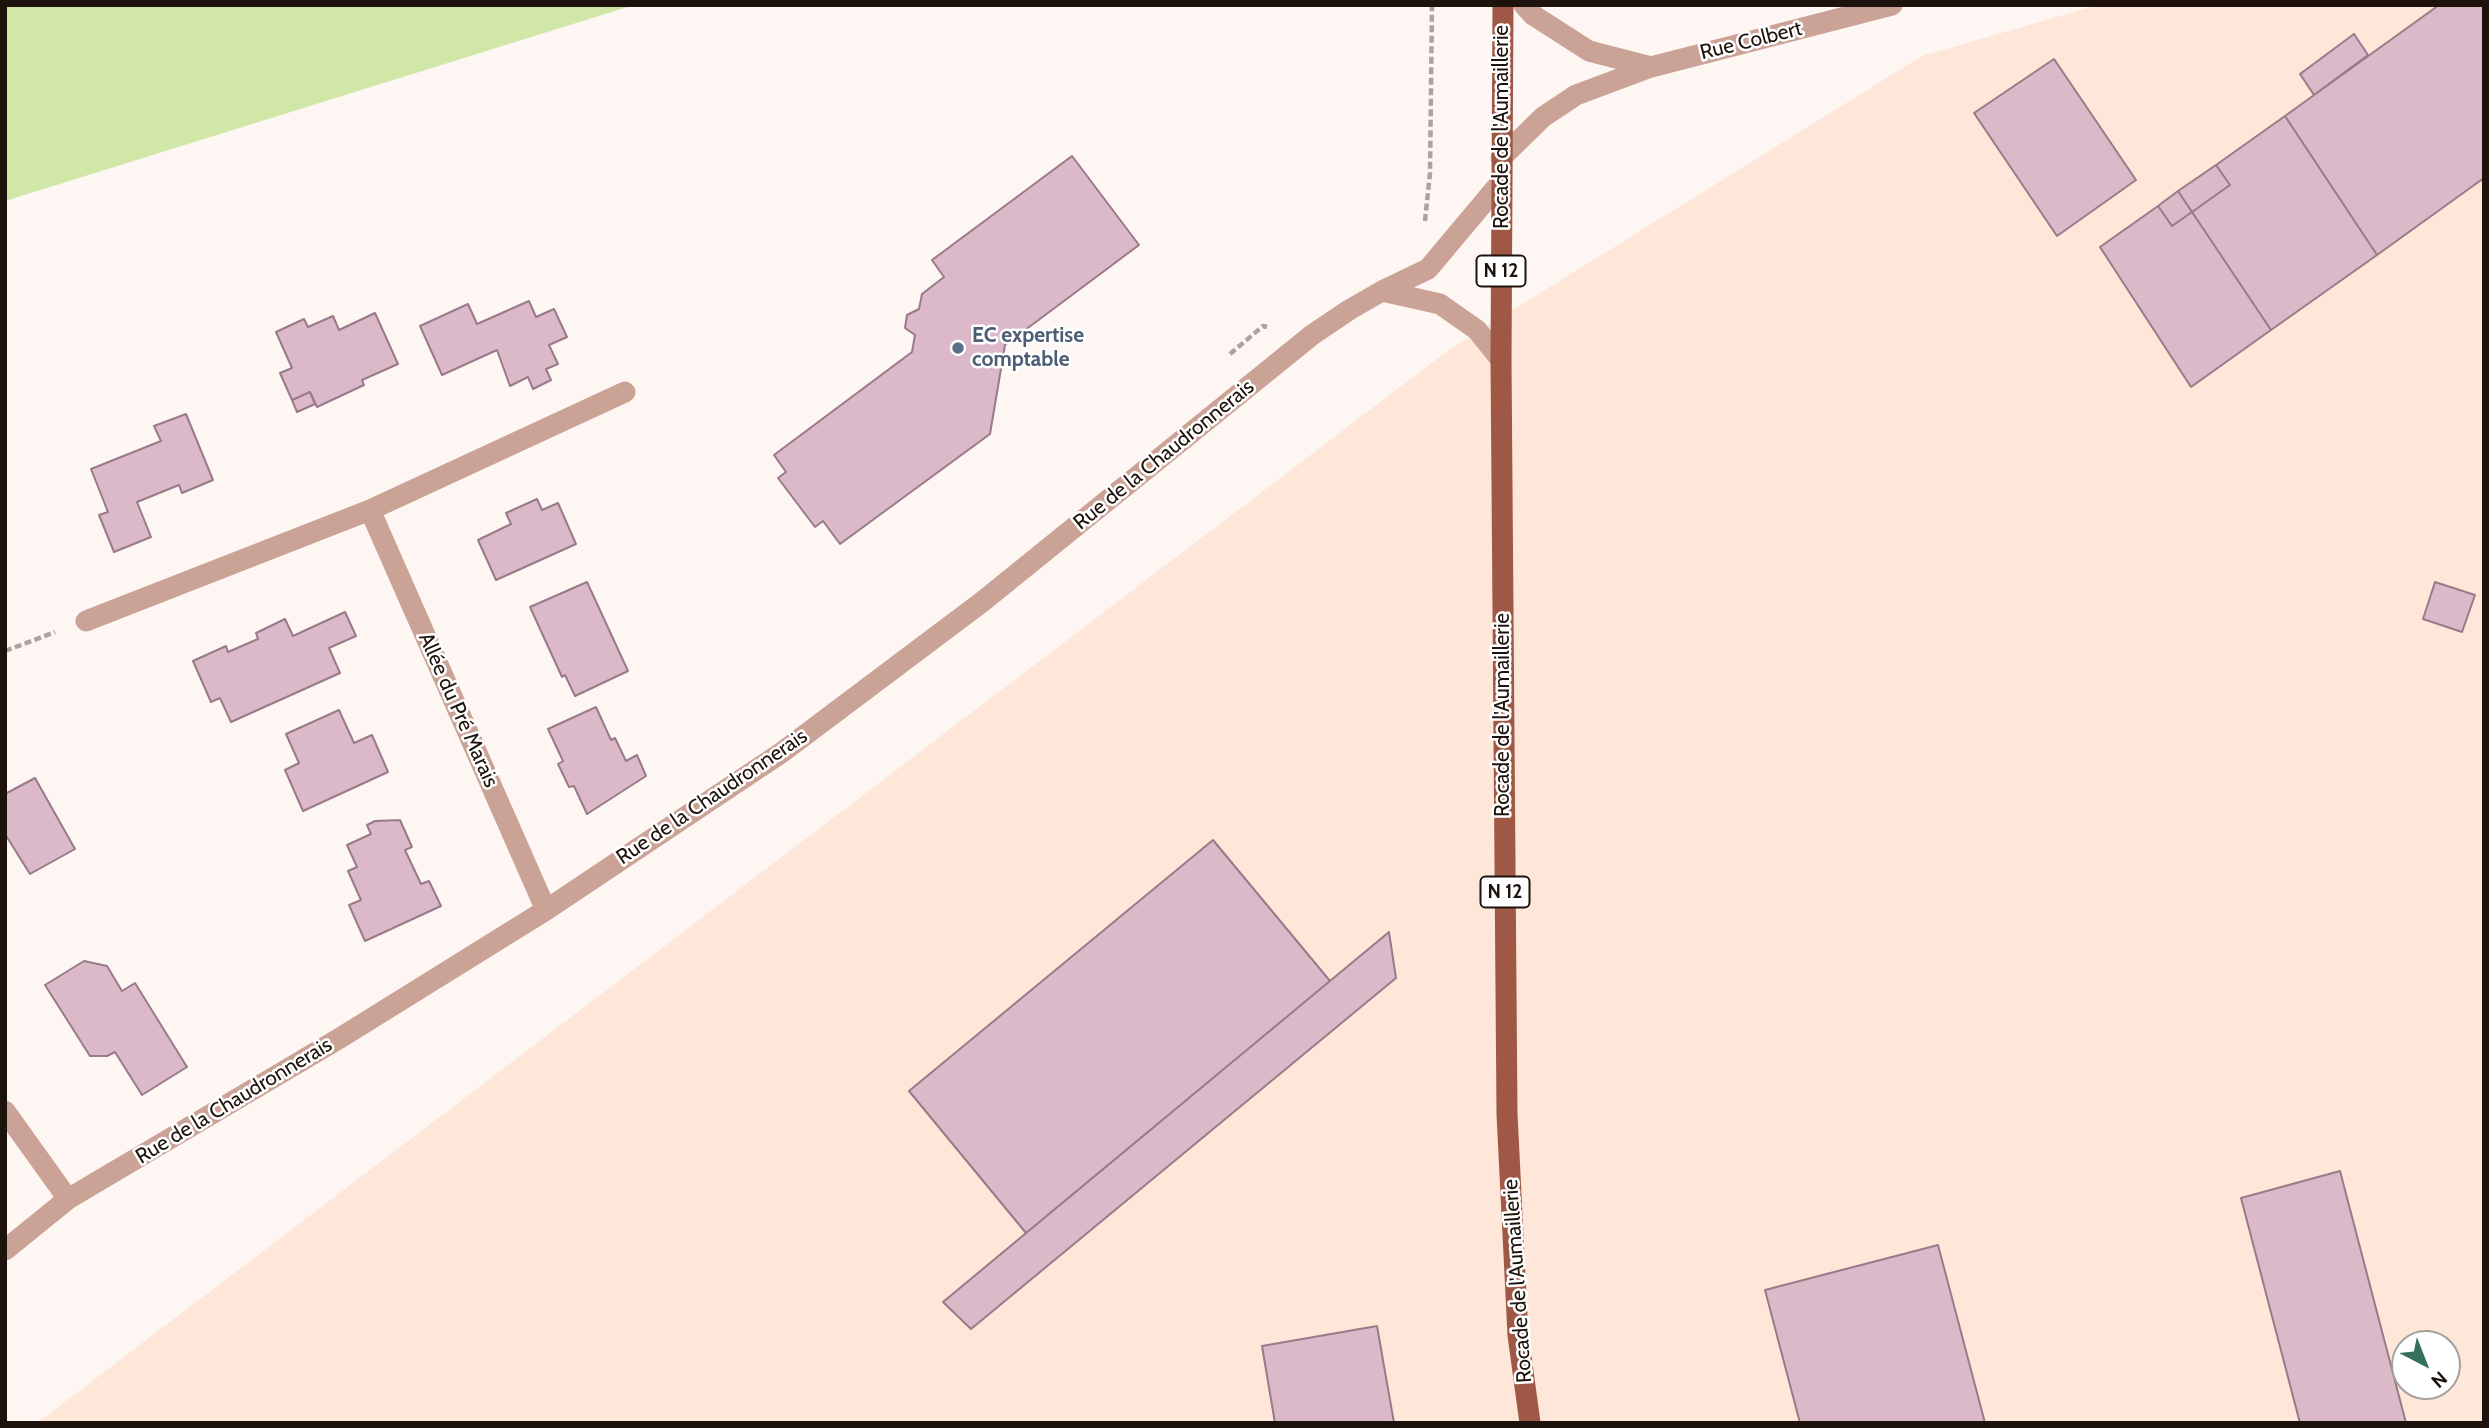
<!DOCTYPE html>
<meta charset="utf-8">
<style>
body{margin:0}
#map{position:relative;width:2489px;height:1428px;overflow:hidden;background:#fdf6f2;font-family:Cabin,sans-serif}
canvas{display:block}
.frame{position:absolute;inset:0;border:7px solid #1e130c;pointer-events:none}
.north{position:absolute;left:2391px;top:1330px;width:70px;height:70px;box-sizing:border-box;background:#fff;border:2px solid #a5a19e;border-radius:50%;rotate:138deg;font-size:19px;font-weight:700;line-height:28px;text-align:center;color:#1e130c}
.north::after{content:'';display:block;margin:auto;width:24px;height:32px;background:#33715e;clip-path:polygon(50% 0,100% 100%,50% 72%,0 100%)}
</style>
<div id="map">
<canvas width="2489" height="1428"></canvas>
<div class="frame"></div>
<div class="north">N</div>
</div>
<script>
const context = document.querySelector('canvas').getContext('2d');
context.lineJoin = 'round';
function paint(path, color) { context.fillStyle = color; context.fill(path, 'evenodd'); }
const shape = rows => new Path2D(rows.map(r => 'M' + r).join(''));
function trace(path, color, width, dash) { context.strokeStyle = color; context.lineWidth = width; context.lineCap = dash ? 'butt' : 'round'; context.setLineDash(dash || []); context.stroke(path); }
function write(font, color, halo, rows, align = 'center') {
  context.font = font + ' Cabin,sans-serif'; context.lineWidth = 5; context.setLineDash([]); context.textBaseline = 'middle'; context.strokeStyle = halo; context.fillStyle = color; for (const [text, x, y, turn = 0] of rows) {
    context.save(); context.translate(x, y); context.rotate((+turn || 0) * Math.PI / 180); context.textAlign = isNaN(turn) ? turn : align; if (halo) context.strokeText(text, 0, 0); context.fillText(text, 0, 0); context.restore();
  }
}
const built = shape([
 [2098,5,2484,5,2484,1423,37,1423,1450,349,1922,56],
 [2405,1344,2447,1344,2447,1386,2405,1386]
]);
const green = shape([
 [5,5,634,5,5,201]
]);
const building = shape([
 [2439,5,2484,5,2484,178,2377,255,2285,116,2439,5],
 [2354,34,2368,55,2314,95,2300,74,2354,34],
 [2054,59,2136,180,2057,236,1974,113,2054,59],
 [2285,116,2377,255,2271,330,2192,212,2230,185,2216,165,2285,116],
 [1072,156,1139,245,1005,345,990,434,840,544,823,521,815,527,778,478,786,472,774,455,912,352,915,335,905,328,907,315,919,309,922,294,944,277,932,260,1072,156],
 [2216,165,2230,185,2192,212,2178,191,2216,165],
 [2178,191,2192,212,2172,226,2158,206,2178,191],
 [2158,206,2172,226,2192,212,2271,330,2191,387,2100,247,2158,206],
 [529,301,536,317,554,309,567,337,549,345,558,364,546,369,551,380,533,389,528,377,510,386,497,350,442,375,420,326,468,304,477,324,529,301],
 [375,313,398,364,362,380,364,385,317,407,310,392,292,400,280,373,292,368,276,332,304,319,308,327,333,316,339,330,375,313],
 [310,392,315,404,297,412,292,400,310,392],
 [186,414,213,480,182,493,179,485,137,502,151,537,114,552,99,515,108,512,91,469,161,441,154,426,186,414],
 [537,499,542,510,558,503,576,544,496,580,478,540,511,524,506,513,537,499],
 [587,582,628,671,575,696,565,675,562,677,530,607,587,582],
 [2435,582,2475,595,2462,632,2423,619,2435,582],
 [345,612,356,636,329,648,340,673,231,722,220,698,211,702,193,661,226,646,228,652,258,639,256,633,285,619,293,636,345,612],
 [596,707,611,740,615,738,626,761,637,755,646,776,587,814,574,786,569,787,558,764,563,761,548,729,596,707],
 [339,710,354,743,372,735,388,772,303,811,285,770,299,763,286,734,339,710],
 [35,778,75,849,30,874,5,834,5,794,35,778],
 [400,820,412,847,405,850,421,884,429,881,441,906,365,941,349,905,361,900,348,871,357,867,347,845,371,834,367,825,375,821,400,820],
 [1213,840,1330,981,1026,1233,909,1091,1213,840],
 [1389,932,1396,978,971,1329,943,1302,1389,932],
 [84,961,107,966,122,991,135,983,187,1067,142,1095,115,1052,107,1056,90,1056,45,985,84,961],
 [2340,1171,2406,1423,2300,1423,2241,1198,2340,1171],
 [1938,1245,1985,1423,1800,1423,1765,1290,1938,1245],
 [1377,1326,1394,1423,1275,1423,1262,1346,1377,1326]
]);
const path = shape([
 [1425,221,1430,173,1432,5],
 [1230,354,1263,326,1267,327],
 [5,651,55,632]
]);
const minor = shape([
 [1651,67,1892,5],
 [1501,158,1543,117,1576,95,1651,67,1589,51,1533,15,1524,5],
 [1501,360,1477,330,1440,304,1382,291,1428,269,1501,182],
 [370,510,546,910],
 [86,621,370,510,625,392],
 [5,1111,68,1199],
 [5,1250,68,1199,340,1038,546,910,781,753,982,602,1312,335,1349,310,1382,291]
]);
const major = shape([
 [1503,5,1501,360,1507,1114,1518,1335,1530,1423]
]);
const markers = [
 [958,348,7,"#5c6f8a"]
];
const shields = [
 [1501,271,49],
 [1505,892,49]
];
const shieldNames = [
 ["N 12",1501,271],
 ["N 12",1505,892]
];
const streetNames = [
 ["Rue Colbert",1751,41,-14],
 ["Rocade de l'Aumaillerie",1502,127,-90],
 ["Rue de la Chaudronnerais",1164,455,-39],
 ["Allée du Pré Marais",458,710,66],
 ["Rocade de l'Aumaillerie",1503,715,-90],
 ["Rue de la Chaudronnerais",712,797,-34],
 ["Rue de la Chaudronnerais",234,1101,-31],
 ["Rocade de l'Aumaillerie",1518,1281,-94]
];
const serviceNames = [
 ["EC expertise",972,336],
 ["comptable",972,360]
];
paint(built, '#fee7d8');
paint(green, '#d0e7a8');
paint(building, '#dbb9c8');
trace(building, '#997a88', 2);
trace(path, '#aba39e', 4.5, [7, 3.5]);
trace(minor, '#caa296', 21);
trace(major, '#9e5845', 21);
for (const [x, y, r, color] of markers) { const dot = new Path2D(); dot.arc(x, y, r, 0, 2 * Math.PI); context.fillStyle = color; context.fill(dot); trace(dot, '#fff', 2.5); }
for (const [x, y, w] of shields) { const box = new Path2D(); box.roundRect(x - w / 2, y - 15.5, w, 31, 5); context.fillStyle = '#fff'; context.fill(box); trace(box, '#1e130c', 2); }
write('bold 19px', '#1e130c', null, shieldNames);
write('21px', '#1e130c', '#fff', streetNames);
write('bold 21px', '#4e5e75', '#fff', serviceNames, 'left');
</script>
